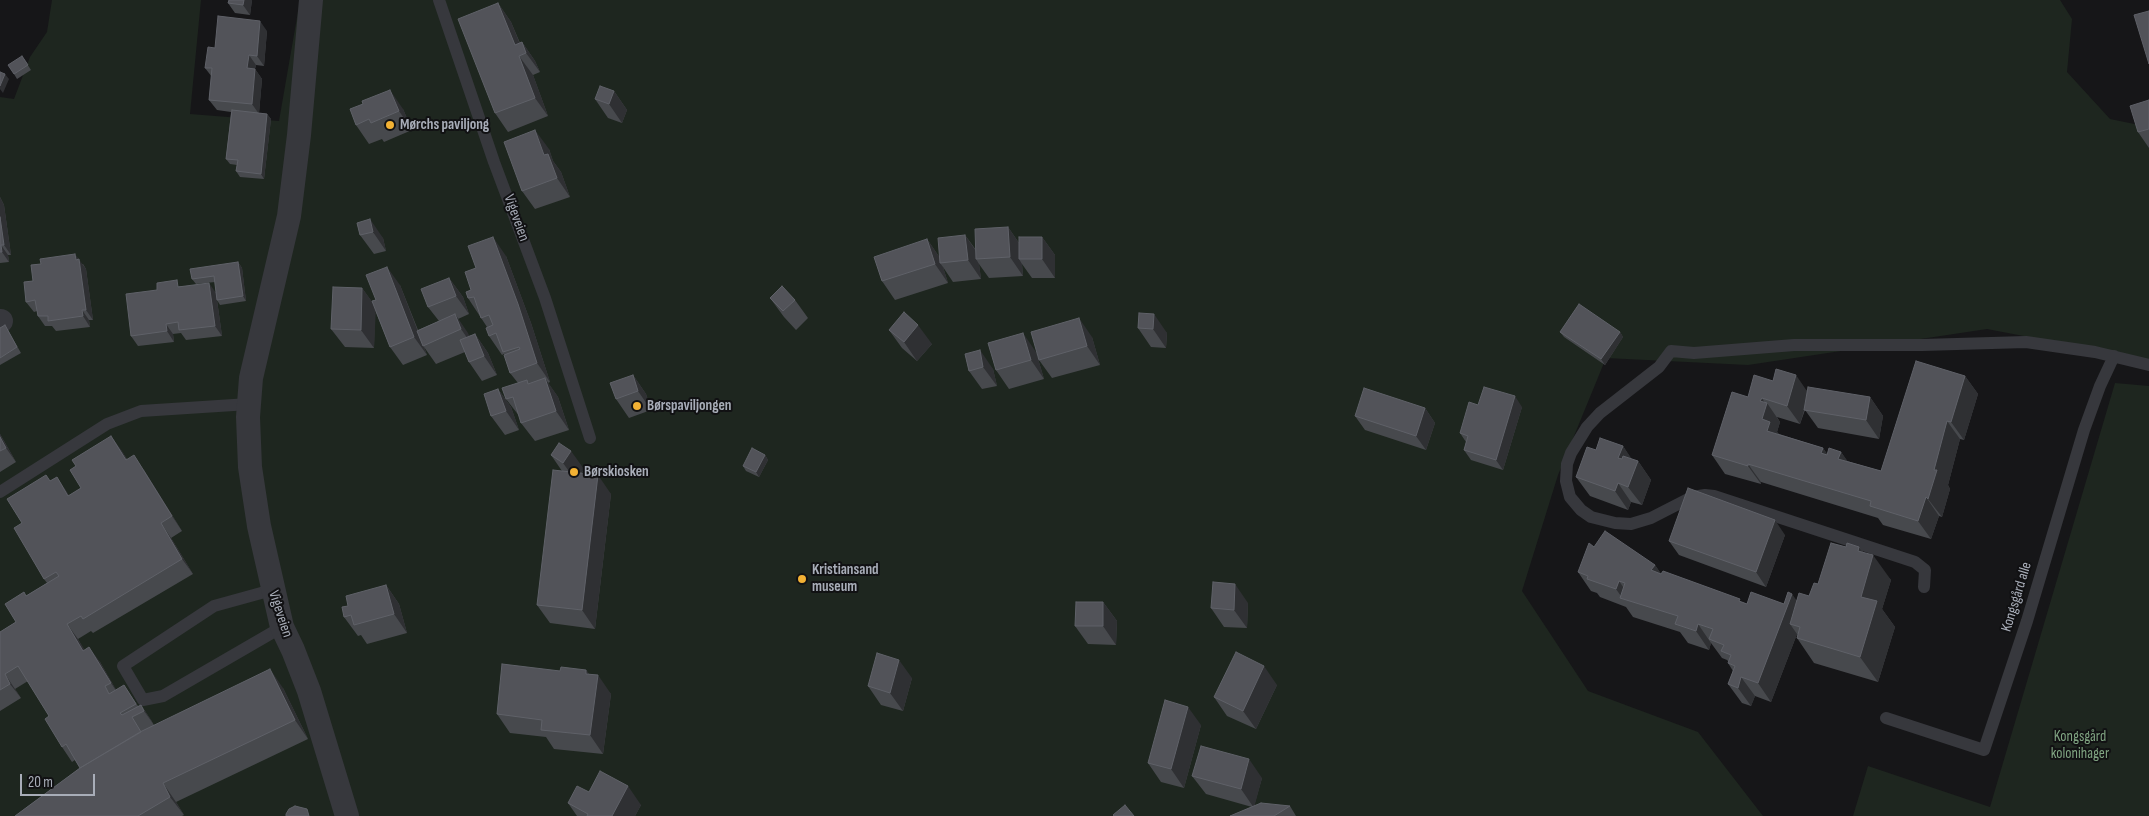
<!DOCTYPE html>
<meta charset="utf-8">
<style>
body{margin:0}
#map{position:relative;width:2149px;height:816px;overflow:hidden;background:#161618;font-family:"Sofia Sans Condensed",sans-serif}
canvas{display:block}
.scale{position:absolute;left:20px;top:774px;width:75px;height:22px;box-sizing:border-box;border:2px solid #a8adb8;border-top:0;padding-left:6px;font-size:15px;line-height:18px;white-space:nowrap;color:#a8adb8;-webkit-text-stroke:4px #111113;paint-order:stroke}
</style>
<div id="map">
<canvas width="2149" height="816"></canvas>
<div class="scale">20 m</div>
</div>
<script>
const context = document.querySelector('canvas').getContext('2d');
context.lineJoin = 'round';
function paint(path, color) { context.fillStyle = color; context.fill(path, 'evenodd'); }
const shape = rows => new Path2D(rows.map(r => 'M' + r).join(''));
function trace(path, color, width, dash) { context.strokeStyle = color; context.lineWidth = width; context.lineCap = dash ? 'butt' : 'round'; context.setLineDash(dash || []); context.stroke(path); }
function write(font, color, halo, rows, align = 'center') {
  context.font = font + ' "Sofia Sans Condensed",sans-serif'; context.lineWidth = 4; context.setLineDash([]); context.textBaseline = 'middle'; context.strokeStyle = halo; context.fillStyle = color; for (const [text, x, y, turn = 0] of rows) {
    context.save(); context.translate(x, y); context.rotate((+turn || 0) * Math.PI / 180); context.textAlign = isNaN(turn) ? turn : align; if (halo) context.strokeText(text, 0, 0); context.fillText(text, 0, 0); context.restore();
  }
}
const green = shape([
 [52,0,201,0,190,114,279,121,300,0,2060,0,2072,19,2067,72,2110,119,2149,127,2149,360,1987,329,1748,365,1606,358,1558,475,1522,591,1588,691,1698,732,1763,816,0,816,0,97,14,99,30,57,47,32],
 [2115,383,2149,386,2149,816,1853,816,1868,766,1990,807]
]);
const lane = shape([
 [439,0,494,162,545,298,590,438],
 [0,492,107,424,141,411,249,404],
 [1924,587,1925,570,1915,562,1714,496,1705,495,1692,497,1651,518,1631,524,1615,523,1591,517,1581,510,1570,497,1566,481,1567,464,1571,453,1587,427,1600,413,1659,367,1671,351,1694,353,1794,345,1922,345,2026,342,2095,352,2149,365],
 [272,590,214,606,123,666,143,700,163,696,282,627],
 [1886,718,1984,750,2027,621,2084,430,2100,386,2114,356]
]);
const street = shape([
 [311,0,299,135,289,216,251,378,248,417,250,467,259,526,282,627,293,650,309,691,347,816],
 [0,321,1,321]
]);
const wall = shape([
 [252,0,250,15,235,13,228,3],
 [498,3,511,22,520,43,522,42,535,61,540,72,533,75,548,116,508,132,495,113],
 [267,31,264,66,256,65,255,69,262,79,259,113,267,114,271,119,264,179,240,177,236,171,237,165,230,164,226,159,231,112,217,110,209,100,212,77,205,68,215,48],
 [22,56,31,70,17,79,14,74],
 [614,91,627,110,622,123,608,118,595,99],
 [2149,100,2149,148,2138,132],
 [363,104,403,109,412,130,384,142,382,139,369,144,356,125],
 [549,149,553,161,561,172,570,197,535,209,522,191],
 [0,197,4,205,11,255,8,255,9,262,0,263],
 [357,223,383,238,386,251,374,254,360,235],
 [1008,227,1019,243,1042,237,1055,255,1055,278,1032,278,1022,264,1023,276,989,278,979,264,981,279,953,282,943,267,948,283,895,300,882,281,927,239,940,258,965,235,976,250],
 [506,256,531,323,550,382,548,383,558,397,569,430,535,441,521,423,520,417,506,399,518,383,510,373,505,355,504,354,502,355,489,336,487,327,468,298],
 [238,262,242,268,246,301,220,305,217,300,222,336,186,340,181,333,173,334,174,342,138,346,131,336,157,290,181,286,216,292,215,282,196,284,192,279],
 [41,264,83,264,86,269,93,320,89,320,90,327,56,331,52,326,45,326,38,316,37,311,34,312,26,302,33,281],
 [449,278,463,297,469,314,458,319,469,336,475,334,488,353,497,375,482,381,469,362,465,352,436,364,424,347,427,355,403,365,390,347,375,310,374,348,345,347,331,329,362,288,372,302,400,285,418,330,439,321,428,307],
 [770,298,795,300,808,318,796,330,784,317],
 [1139,313,1167,333,1166,348,1151,347,1138,328],
 [5,325,21,353,0,365,0,328],
 [889,330,932,344,917,361,902,348],
 [1560,332,1620,332,1623,337,1605,365,1564,337],
 [1092,337,1100,365,1052,378,1039,360],
 [1036,352,1044,379,1009,389,996,370],
 [965,354,993,369,997,386,982,389,969,371],
 [633,375,646,394,651,410,629,418,616,399],
 [1965,376,1978,394,1964,440,1960,439,1948,485,1950,489,1942,517,1939,516,1931,539,1883,525,1878,518,1761,482,1761,484,1725,474,1712,455,1748,397,1773,381,1808,391,1870,397,1883,416,1879,439,1818,428,1805,410,1800,424,1777,417,1780,422,1777,432,1779,434,1823,448,1827,454,1841,452,1847,461,1881,471],
 [498,389,511,407,519,430,505,435,491,416],
 [1522,407,1503,470,1471,460,1464,450,1466,442,1460,433],
 [1425,408,1435,423,1426,450,1365,430,1355,416],
 [0,434,16,462,0,472],
 [111,436,127,459,144,470,182,531,171,538,193,574,93,633,91,631,78,639,84,650,100,662,116,690,124,685,138,706,141,705,151,720,154,725,283,688,308,739,176,802,184,815,182,816,15,816,80,768,75,760,72,762,62,747,49,716,28,681,15,689,21,698,0,711,0,632,16,622,26,596,47,583,44,579,22,523,50,481,57,477,69,496,81,488,76,466],
 [1623,446,1631,459,1638,461,1651,480,1642,505,1631,502,1628,510,1590,496,1576,477,1596,450],
 [551,455,584,469,582,473,611,494,595,629,550,623,537,605,562,471],
 [765,455,768,460,759,477,746,471,743,466],
 [1785,535,1766,587,1679,555,1669,541],
 [1846,547,1859,547,1863,552,1891,580,1882,609,1895,627,1878,682,1814,663,1797,638,1798,635,1797,634,1771,702,1755,696,1751,706,1742,703,1728,684,1733,671,1728,663,1729,662,1727,660,1722,658,1711,643,1709,650,1688,643,1680,632,1633,617,1626,607,1600,597,1597,593,1591,591,1578,572,1655,565,1661,574,1747,604,1784,604,1809,596],
 [386,585,399,604,407,633,367,644,361,635,358,636,344,617,348,606],
 [1103,602,1117,621,1116,645,1088,644,1075,626],
 [1248,603,1247,628,1224,627,1211,608],
 [586,670,589,674,611,694,603,754,554,749,546,737,510,733,497,714,560,671],
 [912,678,903,711,881,705,868,686],
 [1277,685,1256,729,1227,716,1214,697],
 [1201,725,1184,788,1161,782,1148,763],
 [1192,776,1262,778,1254,806,1290,806,1296,816,1230,816,1252,807,1206,794],
 [589,792,641,805,635,816,577,816,568,803]
]);
const shadedWall = shape([
 [244,0,252,0,250,15,243,5],
 [498,3,511,22,524,54,515,45],
 [260,21,267,31,264,66,257,56],
 [522,42,535,61,540,72,526,53],
 [249,55,256,65,255,69,262,79,259,114,252,104,247,68],
 [519,56,533,75,548,116,535,98],
 [5,74,9,79,3,93,0,89,0,86],
 [390,90,403,109,412,130,399,111],
 [614,91,627,110,622,123,609,104],
 [267,114,271,119,264,179,261,174],
 [535,130,549,149,553,161,561,172,570,197,557,178,544,155],
 [0,197,4,205,11,255,4,245,0,217],
 [370,219,383,238,386,251,373,232],
 [1008,227,1021,246,1019,259,1022,264,1023,276,1010,257],
 [965,235,978,254,976,259,979,264,981,279,968,260],
 [493,237,506,256,531,323,550,382,537,363],
 [1042,237,1055,255,1055,278,1042,259],
 [927,239,940,258,940,263,943,267,948,283,935,264],
 [1,245,8,255,9,262,2,252],
 [75,254,86,269,93,320,86,310],
 [238,262,242,268,246,301,243,296],
 [387,267,400,285,427,355,414,337],
 [449,278,463,297,469,314,456,296],
 [209,283,216,293,222,336,215,326],
 [362,288,376,307,374,348,361,330],
 [82,310,89,320,90,327,83,316],
 [455,314,468,333,474,348,461,329],
 [1154,314,1167,333,1166,348,1153,329],
 [1079,318,1092,337,1100,365,1087,346],
 [166,324,173,334,174,342,167,331],
 [918,325,932,344,917,361,904,342],
 [1620,332,1623,337,1605,365,1601,359],
 [1023,333,1036,352,1044,379,1031,360],
 [475,334,488,353,497,375,484,356],
 [980,350,993,369,997,386,983,367],
 [633,375,646,394,651,410,638,391],
 [1796,375,1809,394,1800,424,1787,406],
 [1965,376,1978,394,1964,440,1951,422],
 [545,378,558,397,569,430,556,411],
 [498,389,511,407,519,430,506,411],
 [1515,396,1522,407,1503,470,1496,460],
 [1870,397,1883,416,1879,439,1866,420],
 [1762,398,1766,405,1767,403,1780,422,1777,432,1783,441,1767,431,1762,419,1760,401],
 [1425,408,1435,423,1426,450,1416,436],
 [1947,421,1960,439,1948,485,1950,489,1942,517,1928,499,1934,470],
 [0,434,16,462,6,448,0,437],
 [111,436,122,451,136,475,126,460],
 [1623,446,1636,465,1618,458],
 [1823,448,1836,467,1821,453],
 [571,451,584,469,576,481,563,463],
 [1841,452,1854,470,1838,459],
 [134,455,144,470,182,531,172,516],
 [765,455,768,460,759,477,756,472],
 [1638,461,1651,480,1642,505,1628,487],
 [1748,464,1761,482,1761,484,1748,466],
 [598,475,611,494,595,629,582,610],
 [57,477,67,492,78,511,68,496],
 [1618,483,1631,502,1628,510,1615,491],
 [1926,497,1939,516,1931,539,1918,521],
 [1775,520,1785,535,1766,587,1756,572],
 [161,523,171,538,193,574,182,559],
 [1859,547,1871,563,1873,555,1891,580,1882,609,1895,627,1878,682,1860,657,1861,597,1858,551],
 [1655,565,1668,584,1651,570],
 [1619,581,1632,600,1623,599,1616,589],
 [1235,584,1248,603,1247,628,1234,610],
 [386,585,399,604,407,633,394,614],
 [1792,594,1805,612,1790,624,1797,634,1771,702,1758,683],
 [1103,602,1117,621,1116,645,1103,626],
 [67,624,78,639,94,665,83,651],
 [1698,624,1711,643,1709,650,1696,631],
 [89,647,100,662,121,698,111,683],
 [899,660,912,678,903,711,890,693],
 [1264,666,1277,685,1256,729,1243,711],
 [270,669,283,688,308,739,295,720],
 [586,670,597,684,598,675,611,694,603,754,590,735,586,674],
 [5,674,21,698,10,684],
 [1741,677,1755,696,1751,706,1738,688],
 [141,705,151,720,154,725,144,711],
 [1188,707,1201,725,1184,788,1171,769],
 [1249,759,1262,778,1254,808,1241,789],
 [163,783,176,802,184,815,170,797],
 [628,786,641,805,635,816,612,816]
]);
const building = shape([
 [229,0,244,0,243,5,228,3,229,0],
 [498,3,515,45,522,42,526,53,519,56,535,98,495,113,458,19,498,3],
 [2149,11,2149,64,2134,15,2149,11],
 [218,16,260,21,257,56,249,55,247,68,255,69,252,104,209,100,212,68,205,68,208,47,215,48,218,16],
 [22,56,28,65,14,74,8,65,22,56],
 [0,72,5,74,0,86,0,72],
 [600,86,614,91,609,104,595,99,600,86],
 [390,90,399,111,371,123,369,119,356,125,350,109,363,104,362,101,390,90],
 [2149,100,2149,129,2138,132,2130,106,2149,100],
 [232,110,267,114,261,174,236,171,238,160,226,159,232,110],
 [535,130,544,155,548,154,557,178,522,191,504,142,535,130],
 [0,217,4,245,1,245,2,252,0,252,0,217],
 [370,219,373,232,360,235,357,223,370,219],
 [1008,227,1010,257,976,259,975,229,1008,227],
 [965,235,968,260,940,263,938,238,965,235],
 [493,237,518,304,537,363,510,373,504,355,520,349,519,347,503,352,496,333,489,336,486,328,493,325,489,315,481,318,474,297,468,298,466,292,471,290,465,272,476,268,468,246,493,237],
 [1019,237,1042,237,1042,259,1019,259,1019,237],
 [927,239,935,264,882,281,874,257,927,239],
 [75,254,76,260,79,259,86,310,82,310,83,316,48,321,48,316,38,316,35,300,26,302,24,282,33,281,31,265,41,264,40,259,75,254],
 [238,262,243,296,217,300,214,276,192,279,190,269,238,262],
 [387,267,414,337,390,347,372,301,376,300,366,275,387,267],
 [449,278,456,296,428,307,421,289,449,278],
 [177,280,178,287,209,283,215,326,179,330,178,322,166,324,167,331,131,336,126,294,157,290,157,283,177,280],
 [782,286,795,300,783,311,770,298,782,286],
 [333,287,362,288,361,330,331,329,333,287],
 [1579,304,1620,332,1601,359,1560,332,1579,304],
 [904,312,918,325,904,342,889,330,904,312],
 [1139,313,1154,314,1153,329,1138,328,1139,313],
 [455,314,461,329,423,346,417,331,455,314],
 [1079,318,1087,346,1039,360,1031,332,1079,318],
 [5,325,17,347,0,358,0,328,5,325],
 [1023,333,1031,360,996,370,988,343,1023,333],
 [475,334,484,356,469,362,460,340,475,334],
 [980,350,983,367,969,371,965,354,980,350],
 [1916,361,1965,376,1951,422,1947,421,1934,470,1937,470,1928,499,1926,497,1918,521,1870,506,1871,501,1748,464,1748,466,1712,455,1732,392,1748,397,1754,375,1773,381,1776,369,1796,375,1787,406,1762,398,1760,401,1767,403,1762,419,1770,422,1767,431,1823,448,1821,453,1827,455,1829,448,1841,452,1838,459,1881,471,1916,361],
 [633,375,638,391,616,399,610,383,633,375],
 [545,378,556,411,521,423,513,397,506,399,502,388,527,380,528,384,545,378],
 [1484,387,1515,396,1496,460,1464,450,1468,436,1460,433,1469,402,1478,405,1484,387],
 [1808,387,1870,397,1866,420,1804,410,1808,387],
 [1364,388,1425,408,1416,436,1355,416,1364,388],
 [498,389,506,411,491,416,484,394,498,389],
 [111,436,126,460,134,455,172,516,161,523,182,559,83,619,81,616,67,624,83,651,89,647,111,683,105,686,109,694,124,685,136,704,120,713,122,715,141,705,144,711,132,717,141,732,80,768,66,744,62,747,45,719,49,716,18,666,5,674,10,684,0,690,0,632,16,622,5,604,24,592,26,596,59,576,56,572,44,579,14,528,22,523,7,499,46,475,50,481,57,477,68,496,81,488,70,470,76,466,72,460,111,436],
 [0,437,6,448,0,451,0,437],
 [1600,438,1623,446,1618,458,1622,459,1623,456,1638,461,1628,487,1618,483,1615,491,1576,477,1587,447,1596,450,1600,438],
 [559,443,571,451,563,463,551,455,559,443],
 [752,448,765,455,756,472,743,466,752,448],
 [553,470,598,475,582,610,537,605,553,470],
 [1688,488,1775,520,1756,572,1669,541,1688,488],
 [1605,531,1655,565,1651,570,1661,574,1663,571,1740,599,1739,601,1747,604,1751,592,1784,604,1788,592,1792,594,1758,683,1741,677,1738,688,1728,684,1735,666,1728,663,1731,655,1721,651,1724,645,1709,639,1713,629,1698,624,1696,631,1675,624,1678,616,1620,598,1625,583,1619,581,1616,589,1587,579,1588,576,1578,572,1589,543,1594,547,1605,531],
 [1831,543,1846,547,1847,543,1859,547,1858,551,1873,555,1861,597,1877,601,1860,657,1797,638,1800,627,1790,624,1799,593,1809,596,1814,583,1818,584,1831,543],
 [1213,582,1235,584,1234,610,1211,608,1213,582],
 [386,585,394,614,354,625,351,615,344,617,342,607,348,606,346,596,386,585],
 [1076,602,1103,602,1103,626,1075,626,1076,602],
 [1236,652,1264,666,1243,711,1214,697,1236,652],
 [877,653,899,660,890,693,868,686,877,653],
 [502,664,560,671,561,667,586,670,586,674,598,675,590,735,541,730,542,720,497,714,502,664],
 [270,669,295,720,163,783,170,797,138,816,15,816,80,768,140,732,270,669],
 [1165,700,1188,707,1171,769,1148,763,1165,700],
 [1201,746,1249,759,1241,789,1192,776,1201,746],
 [600,771,628,786,612,816,587,816,588,814,568,803,577,786,589,792,600,771],
 [1261,803,1290,806,1274,816,1230,816,1261,803],
 [1125,805,1134,816,1114,816,1113,815,1125,805],
 [295,806,307,809,309,816,286,816,286,814,289,809,295,806]
]);
const markers = [
 [390,125,5,"#f2b134"],
 [637,406,5,"#f2b134"],
 [574,472,5,"#f2b134"],
 [802,579,5,"#f2b134"]
];
const poiNames = [
 ["Mørchs paviljong",400,125],
 ["Børspaviljongen",647,406],
 ["Børskiosken",584,472],
 ["Kristiansand",812,570],
 ["museum",812,587]
];
const streetNames = [
 ["Vigeveien",516,218,70],
 ["Kongsgård alle",2017,597,-73],
 ["Vigeveien",280,614,72]
];
const parkNames = [
 ["Kongsgård",2080,737],
 ["kolonihager",2080,754]
];
paint(green, '#1e261f');
trace(lane, '#37383d', 12);
trace(street, '#37383d', 24);
paint(wall, '#47494d');
paint(shadedWall, '#2f3033');
paint(building, '#525359');
trace(building, '#5f6168', 1);
for (const [x, y, r, color] of markers) { const dot = new Path2D(); dot.arc(x, y, r, 0, 2 * Math.PI); context.fillStyle = color; context.fill(dot); trace(dot, '#111113', 2); }
write('bold 15px', '#a8adb8', '#111113', poiNames, 'left');
write('15px', '#a8adb8', '#111113', streetNames);
write('15px', '#7fa381', '#111113', parkNames);
</script>
